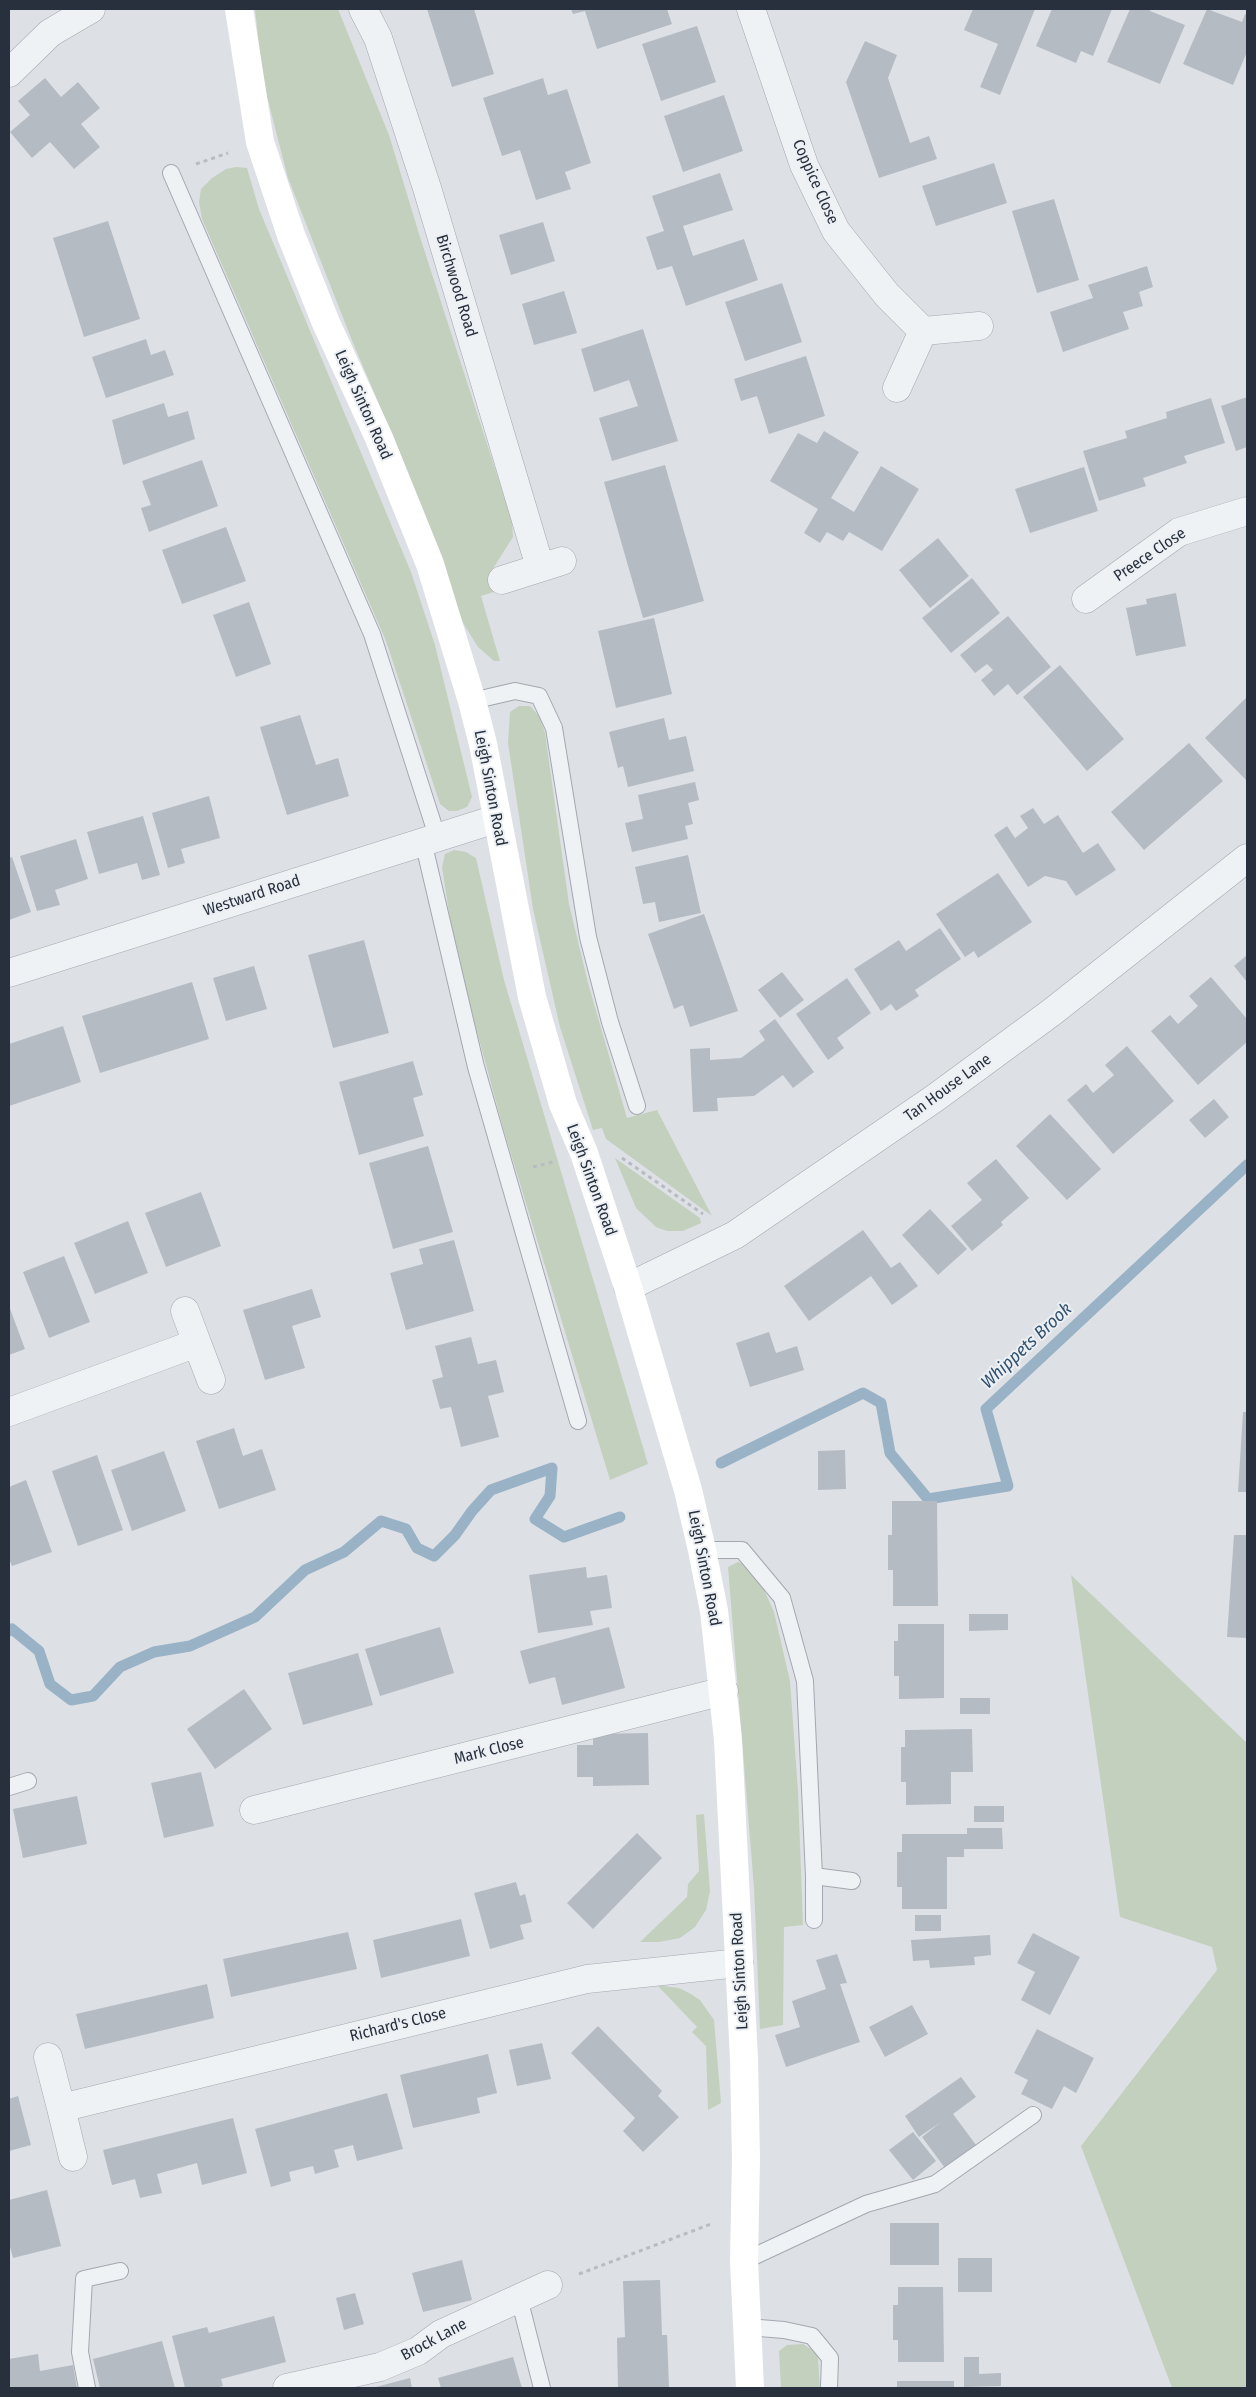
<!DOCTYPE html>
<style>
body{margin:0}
#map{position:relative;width:1256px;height:2397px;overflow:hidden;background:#dde1e6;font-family:"Fira Sans Condensed",sans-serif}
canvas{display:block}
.frame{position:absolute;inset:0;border:10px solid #27303c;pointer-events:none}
</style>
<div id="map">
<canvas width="1256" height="2397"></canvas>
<div class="frame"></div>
</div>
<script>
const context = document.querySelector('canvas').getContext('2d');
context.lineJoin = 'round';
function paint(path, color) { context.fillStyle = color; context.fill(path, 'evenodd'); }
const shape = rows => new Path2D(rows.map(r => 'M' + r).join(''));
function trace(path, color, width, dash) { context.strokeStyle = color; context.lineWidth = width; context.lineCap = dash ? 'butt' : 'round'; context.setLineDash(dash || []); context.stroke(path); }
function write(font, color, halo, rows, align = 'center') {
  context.font = font + ' "Fira Sans Condensed",sans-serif'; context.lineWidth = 4; context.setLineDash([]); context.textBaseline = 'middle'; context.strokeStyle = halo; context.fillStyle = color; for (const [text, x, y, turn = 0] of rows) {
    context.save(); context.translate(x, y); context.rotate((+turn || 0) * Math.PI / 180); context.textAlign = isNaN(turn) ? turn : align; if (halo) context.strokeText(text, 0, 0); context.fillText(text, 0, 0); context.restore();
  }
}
const green = shape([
 [255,9,338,9,389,135,420,237,512,521,513,537,494,567,494,584,497,591,481,596,500,661,494,661,478,647,463,623,390,430,353,343,288,178,263,81],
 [236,167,247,168,259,209,411,572,435,645,472,797,467,807,457,811,449,811,440,804,386,641,202,219,199,202,201,189,212,178,226,169],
 [519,706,530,706,540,717,545,733,569,904,588,983,627,1118,657,1110,712,1216,606,1139,602,1128,593,1130,560,1027,533,909,508,743,510,712],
 [454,850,466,852,476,858,504,980,648,1464,610,1480,504,1131,470,1006,451,926,442,867,445,854],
 [615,1158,700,1218,701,1223,683,1231,667,1231,656,1227,636,1208],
 [738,1562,747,1565,761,1583,774,1612,790,1681,798,1791,803,1925,784,1927,783,2025,760,2029,754,1888,728,1567],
 [1071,1575,1247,1743,1247,2388,1172,2388,1081,2146,1217,1970,1212,1947,1120,1917],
 [704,1814,710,1891,706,1910,695,1927,680,1938,659,1942,640,1942,687,1897,688,1884,699,1871,696,1815],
 [657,1985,679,1988,691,1994,700,2000,714,2020,721,2103,708,2110,706,2046,692,2032,697,2027],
 [803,2344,814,2351,818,2358,820,2388,781,2388,779,2351,787,2345]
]);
const stream = shape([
 [721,1463,863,1393,881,1403,890,1453,928,1499,1008,1486,986,1409,1247,1165],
 [9,1631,12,1629,39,1651,50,1684,71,1700,93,1696,120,1667,154,1652,190,1646,255,1617,305,1570,344,1552,381,1521,406,1529,417,1548,434,1556,455,1535,472,1511,491,1490,552,1468,550,1496,535,1519,564,1537,620,1517]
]);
const building = shape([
 [427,9,474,9,494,74,452,87],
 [571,9,667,9,672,24,597,49,585,11,573,14],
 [973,9,1035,9,1000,95,980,87,998,44,964,30],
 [1052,9,1112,9,1093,56,1081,51,1076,63,1036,46],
 [1130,9,1150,9,1150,11,1185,25,1160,84,1107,62],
 [1207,9,1242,22,1245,14,1247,15,1247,52,1233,85,1183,64],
 [697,26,716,82,661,101,642,44],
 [865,41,897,55,888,78,910,143,929,136,937,159,879,178,846,82],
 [45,78,61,97,78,82,100,108,81,124,100,147,74,169,50,142,32,158,10,132,30,115,18,101],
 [543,78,548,95,567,89,591,163,565,172,571,189,536,200,520,150,502,156,483,98],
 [724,95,743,151,683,172,664,116],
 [994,163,1007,203,936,226,922,186],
 [720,173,733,210,683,226,693,256,744,239,758,280,686,306,672,266,657,270,646,237,664,231,652,196],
 [1054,199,1079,280,1037,293,1012,211],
 [108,221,140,319,84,337,53,238],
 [543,222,555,261,511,275,499,235],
 [1147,266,1153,287,1139,292,1143,306,1123,312,1129,329,1063,352,1050,312,1093,298,1088,285],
 [782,283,802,342,745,361,725,302],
 [564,291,577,333,534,345,522,304],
 [643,329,678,441,612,461,599,418,638,406,629,380,594,392,581,349],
 [146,339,151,355,165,350,174,375,106,398,92,357],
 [806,356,825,416,769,434,757,396,741,401,734,379],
 [1247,397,1247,447,1236,451,1221,406],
 [1211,398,1225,443,1184,456,1187,463,1143,478,1146,486,1099,501,1083,451,1127,438,1125,431,1167,418,1166,412],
 [164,403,168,417,188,411,195,439,123,465,112,420],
 [824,431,859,452,831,498,854,512,881,466,919,489,882,551,849,532,843,541,827,532,820,543,804,533,818,509,770,481,798,433,817,443],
 [202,460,218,506,149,532,141,508,151,505,142,481],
 [665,465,704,601,643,618,604,482],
 [1084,467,1098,511,1030,533,1015,489],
 [226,527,246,581,182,604,162,550],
 [938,538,969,576,930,608,899,570],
 [972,578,1000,613,951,653,922,618],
 [1176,593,1186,646,1136,656,1126,608,1147,604,1146,599],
 [249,602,271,664,236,677,213,615],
 [1008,616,1051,667,1017,695,1008,684,994,696,981,680,993,670,987,664,975,673,960,655],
 [654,618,672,694,616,708,598,631],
 [1060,665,1124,739,1087,771,1023,697],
 [1247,697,1247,778,1246,780,1205,738],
 [300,715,316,765,338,758,349,796,287,815,260,727],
 [664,718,669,740,686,736,694,771,628,787,623,766,618,768,609,732],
 [1189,743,1223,781,1144,850,1111,812],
 [695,782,699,800,688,803,693,824,685,826,688,839,632,852,625,823,643,819,638,795],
 [209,796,220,838,181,849,185,863,168,868,152,813],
 [1033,808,1044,824,1058,815,1083,853,1098,843,1116,870,1076,896,1066,881,1045,876,1028,887,994,835,1007,826,1015,838,1028,828,1020,816],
 [143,816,160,875,142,880,137,863,99,874,87,832],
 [76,839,88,879,55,890,60,905,37,911,20,856],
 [688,855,701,913,659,922,655,902,643,904,635,867],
 [12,857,31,912,9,920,9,858],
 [998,873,1032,922,978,958,974,951,965,957,936,914],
 [704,914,738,1011,690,1027,683,1005,674,1009,648,934],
 [940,928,961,959,915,990,919,996,896,1011,891,1004,881,1011,854,969,899,940,906,951],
 [364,940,389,1033,333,1048,308,955],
 [1247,955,1247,982,1234,966],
 [254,966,267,1009,226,1021,213,978],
 [782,972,804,1000,780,1018,758,990],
 [1211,977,1247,1019,1247,1042,1198,1085,1151,1031,1170,1015,1178,1024,1198,1006,1189,996],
 [847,978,871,1013,837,1038,844,1048,828,1060,796,1014],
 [192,982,209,1039,100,1073,82,1016],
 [775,1019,814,1072,793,1088,783,1075,754,1096,717,1098,718,1111,693,1112,690,1049,710,1048,710,1060,741,1058,765,1040,759,1031],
 [63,1026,81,1082,9,1106,9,1044],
 [1127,1046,1174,1101,1113,1154,1067,1100,1086,1084,1093,1093,1114,1075,1105,1065],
 [413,1061,423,1095,413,1098,424,1136,359,1155,339,1082],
 [1214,1099,1229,1117,1205,1138,1189,1120],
 [1050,1114,1101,1169,1067,1200,1016,1146],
 [428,1146,453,1232,393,1249,369,1163],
 [996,1159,1029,1198,1001,1222,1003,1225,972,1251,951,1226,982,1200,967,1183],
 [201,1192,221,1246,166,1267,145,1213],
 [930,1209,967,1249,938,1275,902,1235],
 [128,1221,148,1273,95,1294,74,1243],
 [863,1230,891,1268,900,1262,918,1286,892,1305,871,1276,809,1321,784,1286],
 [454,1240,474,1311,406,1330,390,1273,423,1264,419,1249],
 [64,1256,90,1322,49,1338,23,1272],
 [312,1289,321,1317,292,1326,305,1368,265,1380,243,1310],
 [9,1306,25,1349,9,1355],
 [769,1332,776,1353,797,1346,804,1370,750,1387,736,1343],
 [471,1337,478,1364,496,1360,504,1392,488,1396,499,1437,461,1447,451,1407,440,1409,432,1380,443,1377,435,1346],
 [1243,1412,1247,1412,1247,1492,1238,1492],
 [234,1428,243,1456,262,1449,276,1490,219,1509,196,1441],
 [845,1450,846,1489,818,1490,818,1451],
 [164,1451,186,1511,132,1531,111,1470],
 [97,1455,123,1530,78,1546,52,1471],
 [26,1480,52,1552,12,1566,9,1559,9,1487],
 [892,1501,937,1501,938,1606,893,1606,893,1570,888,1570,888,1535,892,1535],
 [1234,1535,1247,1535,1247,1638,1227,1637],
 [586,1567,587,1578,607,1575,612,1608,590,1611,593,1625,538,1633,529,1575],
 [969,1614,1008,1614,1008,1630,969,1631],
 [898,1624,944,1624,944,1698,899,1699,899,1676,894,1676,894,1641,898,1641],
 [440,1627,454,1673,380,1696,365,1649],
 [609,1627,625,1688,562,1705,555,1677,529,1684,520,1651],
 [358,1653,373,1705,303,1725,288,1673],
 [244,1689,272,1729,215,1769,187,1729],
 [960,1698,990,1698,990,1714,960,1714],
 [972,1729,973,1772,951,1772,951,1804,906,1805,906,1782,901,1782,901,1747,905,1747,905,1730],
 [648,1733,649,1785,593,1786,593,1777,577,1777,577,1745,593,1745,593,1734],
 [201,1772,214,1826,164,1838,151,1783],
 [77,1796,87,1844,23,1858,13,1809],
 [974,1806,1004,1806,1004,1822,974,1822],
 [967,1828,1002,1828,1003,1849,964,1849,964,1857,947,1857,947,1909,902,1909,902,1887,897,1887,897,1852,902,1852,902,1834,967,1834],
 [637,1833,662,1858,593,1929,567,1903],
 [516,1882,520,1896,525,1894,532,1922,520,1925,524,1939,490,1949,474,1893],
 [915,1915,941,1915,941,1931,915,1931],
 [461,1919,470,1956,381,1978,373,1940],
 [348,1932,357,1969,231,1997,223,1959],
 [1033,1933,1080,1957,1050,2015,1021,2000,1035,1972,1017,1963],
 [990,1935,991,1955,974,1957,975,1965,930,1968,929,1960,913,1961,911,1940],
 [837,1954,847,1983,840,1984,860,2042,786,2067,775,2035,800,2027,792,2001,826,1989,816,1960],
 [207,1984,214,2018,85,2049,76,2014],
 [912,2005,928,2034,885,2057,869,2027],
 [598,2026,662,2091,658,2096,679,2117,643,2152,623,2131,635,2118,571,2053],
 [1037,2029,1094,2058,1076,2093,1064,2086,1052,2109,1021,2094,1028,2080,1014,2073],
 [542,2043,551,2079,517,2086,509,2050],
 [488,2054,497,2093,477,2098,480,2113,413,2128,400,2075],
 [961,2077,976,2097,953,2114,976,2145,945,2168,922,2137,941,2122,919,2137,905,2116],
 [387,2093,403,2149,357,2161,353,2145,334,2150,339,2167,315,2174,313,2166,289,2172,291,2181,271,2187,255,2129],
 [18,2096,31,2145,9,2151,9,2099],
 [233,2118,247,2173,202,2185,197,2163,157,2174,162,2193,140,2198,135,2179,112,2185,103,2150],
 [913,2132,936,2161,913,2180,889,2150],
 [47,2190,61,2246,13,2258,9,2243,9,2200],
 [890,2223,939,2223,939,2265,890,2265],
 [958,2258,992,2258,992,2292,958,2292],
 [462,2260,472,2300,423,2312,412,2273],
 [660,2280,662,2335,667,2335,669,2388,618,2388,617,2338,625,2337,623,2281],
 [898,2287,943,2287,944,2362,898,2362,898,2340,893,2340,893,2305,898,2305],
 [355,2293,364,2324,344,2330,336,2298],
 [274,2316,286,2362,221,2379,223,2386,215,2388,185,2388,172,2336,207,2327,209,2333],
 [162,2341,175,2388,100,2388,93,2359],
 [38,2354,40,2371,73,2365,77,2388,9,2388,9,2359],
 [513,2357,522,2388,441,2388,438,2378],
 [964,2357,979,2357,979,2374,1001,2373,1001,2386,964,2387],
 [410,2378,412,2388,372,2388],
 [897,2381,954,2381,954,2388,897,2388]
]);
const path = shape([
 [196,164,228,153],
 [622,1158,703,1214],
 [533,1167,553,1162],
 [579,2274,711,2224]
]);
const service = shape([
 [171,173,372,634,437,836],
 [472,701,515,691,539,696,554,728,588,937,610,1022,637,1106],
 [423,841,476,1067,578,1421],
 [702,1550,742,1550,782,1598,805,1681,814,1876,814,1920],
 [9,1787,28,1781],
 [814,1876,852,1881],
 [744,2261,866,2204,935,2184,1033,2115],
 [519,2298,542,2388],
 [747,2327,784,2330,812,2336,830,2358,829,2388],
 [87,2388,80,2352,84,2279,120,2271]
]);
const minor = shape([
 [363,9,378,38,427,188,540,567],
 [751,9,804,165,836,231,887,295,923,331,979,326],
 [9,73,50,33,91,9],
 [897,388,923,331],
 [502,580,562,561],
 [1086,599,1179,532,1247,511],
 [9,973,496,819],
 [197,1343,211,1380],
 [9,1412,197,1343,185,1311],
 [254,1810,724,1691],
 [48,2057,61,2108,587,1979,739,1963],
 [61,2108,73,2157],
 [287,2388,380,2367,418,2351,441,2334,548,2285]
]);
const tertiary = shape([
 [628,1287,735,1235,935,1098,1052,1012,1247,858]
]);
const secondary = shape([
 [239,9,260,142,291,235,326,323,379,438,430,564,472,701,483,744,532,997,563,1104,584,1153,628,1287,688,1490,702,1550,714,1611,728,1740,744,2059,746,2159,744,2261,750,2388]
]);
const streetNames = [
 ["Coppice Close",815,182,66],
 ["Birchwood Road",456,286,73],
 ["Leigh Sinton Road",363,405,66],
 ["Preece Close",1150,555,-34],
 ["Leigh Sinton Road",490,788,79],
 ["Westward Road",252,896,-18],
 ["Tan House Lane",948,1088,-36],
 ["Leigh Sinton Road",591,1180,70],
 ["Leigh Sinton Road",704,1568,79],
 ["Mark Close",489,1751,-14],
 ["Leigh Sinton Road",740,1971,-93],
 ["Richard's Close",398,2025,-14],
 ["Brock Lane",434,2340,-28]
];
const waterNames = [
 ["Whippets Brook",1027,1346,-43]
];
paint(green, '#c4d0be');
trace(stream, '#99b2c5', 11);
paint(building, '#b4bbc3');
trace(service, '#a3a8b0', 18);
trace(minor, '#a3a8b0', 29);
trace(tertiary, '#a3a8b0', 29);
trace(path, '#b7bcc1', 3, [4, 4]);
trace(service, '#eff2f5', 16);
trace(minor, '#eff2f5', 28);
trace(tertiary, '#eff2f5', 28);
trace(secondary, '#fff', 28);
write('16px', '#27303c', '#ecf0f4', streetNames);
write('italic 18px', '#33526e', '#ecf0f4', waterNames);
</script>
